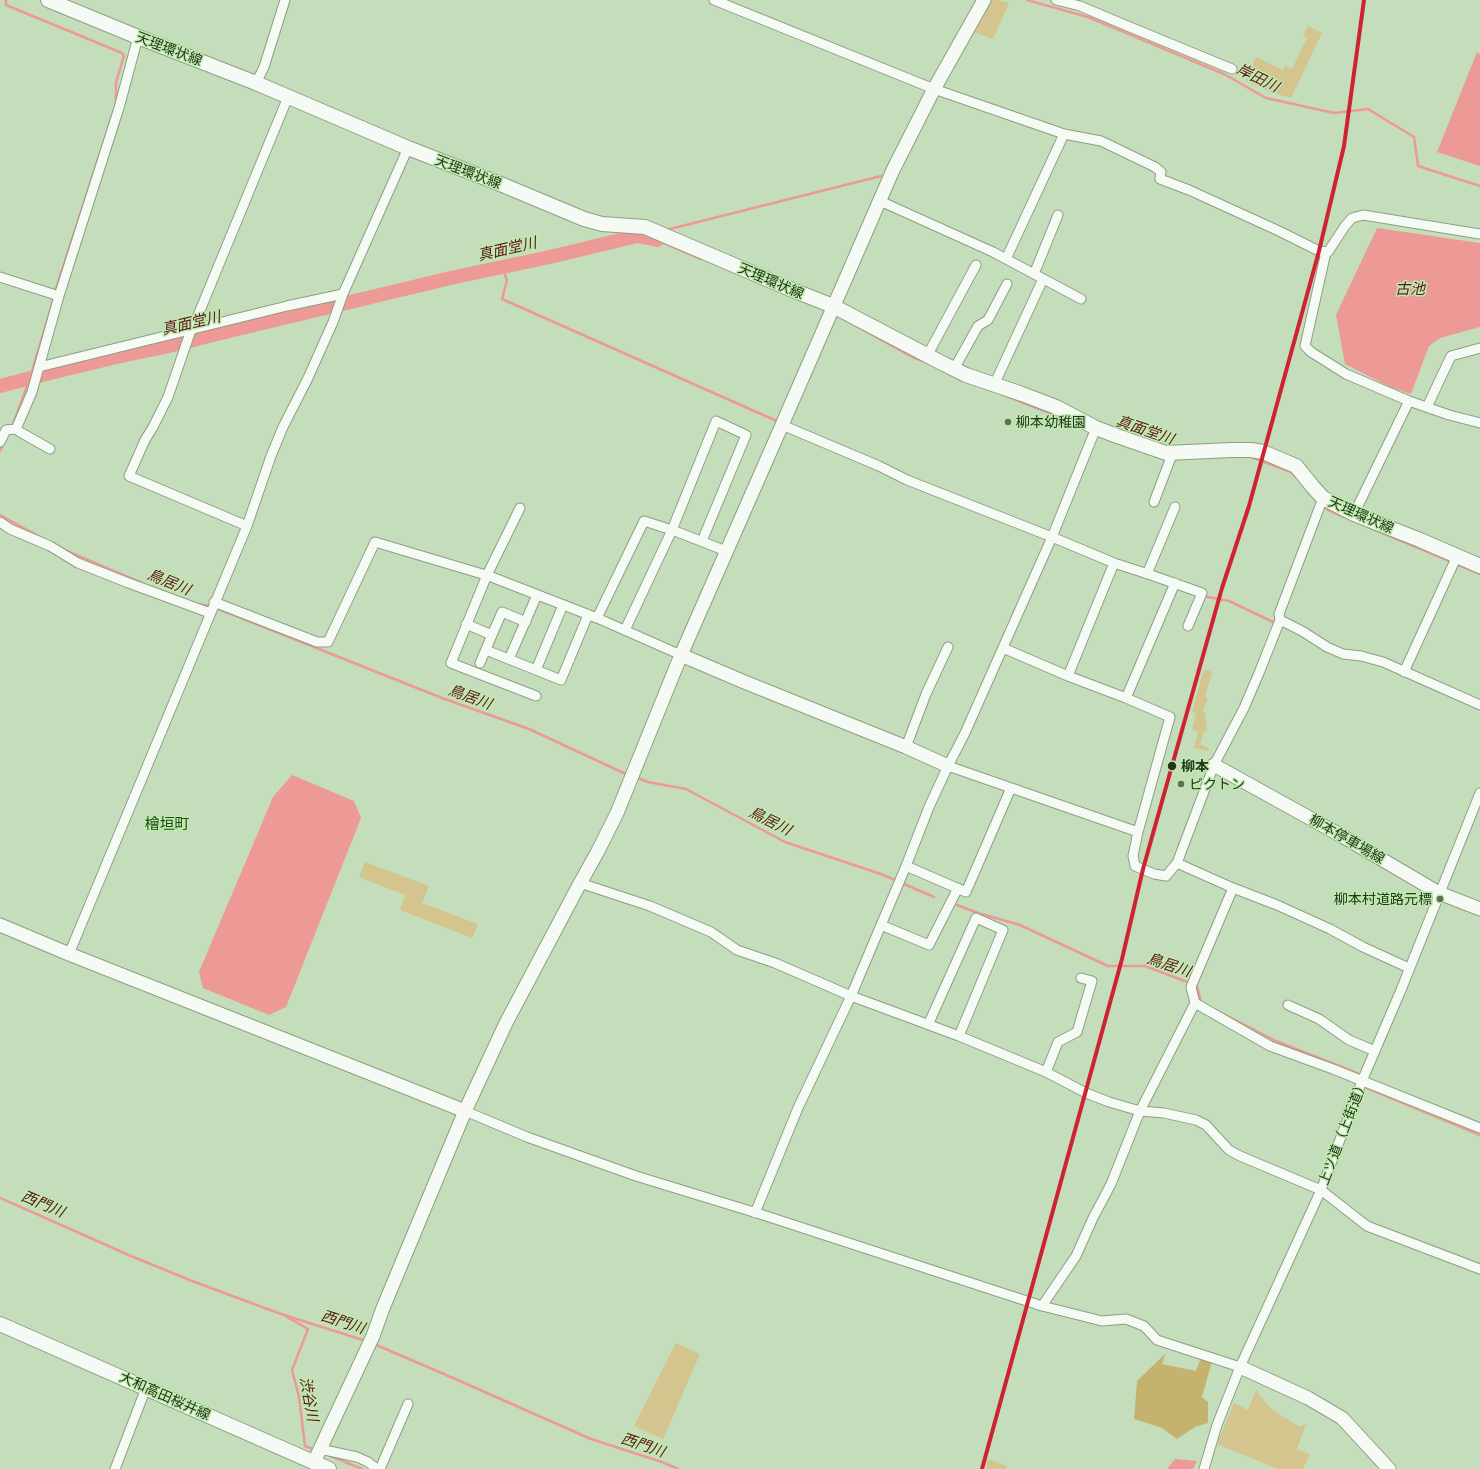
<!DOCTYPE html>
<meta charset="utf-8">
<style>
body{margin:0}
canvas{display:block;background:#c4ddbb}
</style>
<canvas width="1480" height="1469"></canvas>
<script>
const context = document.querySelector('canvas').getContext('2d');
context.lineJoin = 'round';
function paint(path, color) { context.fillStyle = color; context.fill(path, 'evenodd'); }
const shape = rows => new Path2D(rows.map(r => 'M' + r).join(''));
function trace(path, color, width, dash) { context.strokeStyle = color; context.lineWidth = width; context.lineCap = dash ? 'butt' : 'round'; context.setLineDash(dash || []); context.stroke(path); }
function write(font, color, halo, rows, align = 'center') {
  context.font = font + ' "Exo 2","Noto Sans JP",sans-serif'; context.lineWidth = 3; context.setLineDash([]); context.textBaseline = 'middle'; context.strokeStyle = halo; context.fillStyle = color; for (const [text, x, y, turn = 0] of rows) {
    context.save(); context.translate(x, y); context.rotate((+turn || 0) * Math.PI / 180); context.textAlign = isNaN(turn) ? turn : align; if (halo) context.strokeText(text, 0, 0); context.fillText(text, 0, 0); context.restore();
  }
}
const green = shape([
 [991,0,998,0,1009,3,993,39,974,32],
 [1308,26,1322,33,1291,98,1271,92,1246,81,1256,57,1283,70,1285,65,1292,69,1307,38,1303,36],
 [1204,669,1210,671,1212,673,1205,696,1208,698,1203,711,1205,714,1207,731,1204,731,1200,744,1215,751,1209,748,1208,751,1194,748,1198,731,1192,730,1196,713,1192,712],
 [365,862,429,886,422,903,478,924,472,938,400,910,405,895,359,877],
 [676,1343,700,1354,663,1439,634,1426],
 [1256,1390,1270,1408,1282,1416,1300,1427,1306,1424,1297,1449,1310,1454,1303,1469,1278,1469,1217,1444,1234,1403,1248,1410],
 [988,1459,993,1461,1007,1466,1006,1469,986,1469]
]);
const forest = shape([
 [1165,1354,1162,1364,1196,1371,1201,1358,1212,1361,1202,1397,1208,1402,1208,1423,1195,1427,1177,1439,1162,1428,1134,1419,1137,1381]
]);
const water = shape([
 [1477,52,1480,54,1480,166,1437,152],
 [1377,228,1480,243,1480,327,1440,338,1429,346,1411,394,1392,388,1345,364,1336,315],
 [292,775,354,801,361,818,286,1007,269,1015,203,988,199,972,273,797],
 [1175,1459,1197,1461,1193,1469,1167,1469]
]);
const stream = shape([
 [6,0,6,5,122,53,124,56,116,82,116,104],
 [1027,0,1088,17,1224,74,1266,98,1334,113,1368,109,1414,137,1418,166,1480,186],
 [666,230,881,176],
 [657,240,701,259],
 [502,267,507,280,502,299,779,422],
 [55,292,114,110],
 [840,317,912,357,930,364],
 [1001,394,1065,419],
 [12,427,30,378,54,297],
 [0,451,4,442],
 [1248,456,1291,472,1296,477],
 [1323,505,1328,510,1349,519],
 [0,515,42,538],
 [1368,527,1452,562],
 [62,549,142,583],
 [1456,564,1480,574],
 [1203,596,1229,601,1273,622],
 [197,604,212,606],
 [216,608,442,698,529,729,628,775],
 [635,777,648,782,686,789,785,842,881,874,934,897],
 [957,905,978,913,1020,925,1108,966,1145,966,1190,983],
 [1195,985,1197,986,1201,1002,1202,1003],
 [1212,1008,1276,1041,1357,1073],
 [1367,1088,1480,1135],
 [0,1198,131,1256,192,1281,281,1314,366,1341],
 [287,1317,308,1329,292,1370,299,1397,305,1446,316,1450],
 [374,1344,444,1374,591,1439,662,1462,678,1469],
 [328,1455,362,1469]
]);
const river = shape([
 [0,386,58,371,121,356,165,347,229,331,455,277,550,257,637,236,657,240]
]);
const street = shape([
 [714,0,934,89,1064,134,1101,141,1155,167,1161,172,1160,179,1189,190,1279,231,1319,251,1328,252,1345,226,1352,218,1363,215,1480,234],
 [1056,0,1080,6,1125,25,1232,69],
 [138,37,119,108,59,296,39,367,287,306,343,294],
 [256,83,264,67,285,0],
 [880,201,993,252,1081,299],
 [1326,252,1305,346,1311,352,1346,374,1409,401,1449,415,1480,423],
 [1006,259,1064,134],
 [1034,274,1058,215],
 [0,277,59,296],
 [191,330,168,397,153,427,145,440,129,476,247,526],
 [192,330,288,97],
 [927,356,976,265],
 [39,367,32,392,16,429,20,432,50,449],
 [954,369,978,326,988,320,1007,284],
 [994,385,1043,279],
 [1427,407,1451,356,1480,348],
 [782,425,879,466,907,480,1052,537,1114,563,1151,575,1202,593,1188,626],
 [0,442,6,430,16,429],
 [1154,502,1173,452],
 [520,508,487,575,451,663,536,696],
 [1354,514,1409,401],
 [0,522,10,529,50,546,78,563,126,582,210,613],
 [1147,574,1175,507],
 [214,602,317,642,328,642,375,542,489,576,597,618,681,655],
 [597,618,644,521,675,531,726,551],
 [1280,620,1302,631,1327,647,1343,654,1361,656,1383,662,1480,705],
 [466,624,492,635,480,663],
 [625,630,672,530,716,421,746,435,702,541],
 [492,635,502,612,526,622],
 [1003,648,1068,676,1126,698,1170,717,1138,832],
 [486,650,561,680,588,615],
 [509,659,537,595],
 [536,670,563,605],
 [1404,672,1457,556],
 [1068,676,1114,563],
 [1126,698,1175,583],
 [906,747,926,694,948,647],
 [948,766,1138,832,1133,856,1135,866,1154,874,1166,876,1177,863,1214,765,1244,708,1259,673,1280,620,1279,614,1323,498],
 [1177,863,1233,888,1277,905,1330,929,1363,947,1409,968],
 [906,866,966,892,1011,788],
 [580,883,650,906,711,932,737,950,775,963,851,996,959,1036,1046,1072,1086,1093,1109,1102,1140,1111,1164,1113,1196,1120,1206,1125,1229,1150,1240,1156,1321,1190,1367,1226,1480,1269],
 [881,925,929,945,958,888],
 [69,954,247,526,271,456,283,427,308,378,333,322,343,294,408,148],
 [1195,1003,1270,1046,1333,1069,1480,1128],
 [1288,1005,1319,1019,1349,1040,1375,1051],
 [928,1025,976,918,1003,930,959,1036],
 [1046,1072,1058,1042,1077,1032,1092,981,1081,978],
 [465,1111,527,1137,636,1176,760,1214,1042,1306,1102,1321,1126,1319,1144,1326,1157,1340,1240,1367],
 [755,1213,798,1108,851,996,881,925,906,866,929,807,948,766,965,733,1052,537,1096,428],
 [1042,1306,1076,1256,1093,1218,1111,1184,1140,1111,1195,1003,1191,987,1233,888],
 [320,1449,357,1457,368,1462,377,1469],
 [115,1469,146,1388],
 [380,1469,408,1404],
 [1204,1469,1217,1425,1240,1367,1321,1190,1362,1081,1401,990,1480,793]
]);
const secondary = shape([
 [681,655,742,681,906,747,948,766],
 [1214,765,1342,836,1439,893,1480,909],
 [0,925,69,954,465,1111],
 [1240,1367,1308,1398,1342,1418,1389,1469],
 [314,1462,373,1336,383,1308,465,1111,506,1023,578,887,598,851,617,813,681,655,782,425,893,170,934,89,984,0]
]);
const primary = shape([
 [48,0,138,37,256,83,408,148,498,183,584,219,602,224,645,227,790,289,833,306,940,362,966,375,1022,394,1056,407,1096,428,1117,436,1166,453,1231,450,1251,450,1263,452,1296,466,1313,487,1323,498,1354,514,1420,540,1480,566],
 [0,1324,329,1469]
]);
const rail1 = shape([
 [982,1469,1122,959,1143,869,1222,588,1249,506,1319,251,1344,146,1364,0]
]);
const markers = [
 [1008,422,4,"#5c7054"],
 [1172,766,5,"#24351d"],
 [1181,784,4,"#5c7054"],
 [1440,899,4,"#5c7054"]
];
const streetNames = [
 ["天理環状線",169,49,21],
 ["天理環状線",468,172,21],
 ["天理環状線",771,281,23],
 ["天理環状線",1361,515,24],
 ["柳本停車場線",1347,839,30],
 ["上ツ道（上街道）",1343,1132,-69],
 ["大和高田桜井線",165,1396,24]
];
const poiNames = [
 ["柳本幼稚園",1016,422],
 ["ピクトン",1189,784],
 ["柳本村道路元標",1432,899,"right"]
];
const stopNames = [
 ["柳本",1181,766]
];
const waterNames = [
 ["岸田川",1258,78,26],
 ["真面堂川",507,249,-13],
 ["古池",1410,289],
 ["真面堂川",191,323,-13],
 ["真面堂川",1145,430,19],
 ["鳥居川",169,582,22],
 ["鳥居川",470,697,20],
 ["鳥居川",770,821,27],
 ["鳥居川",1169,965,18],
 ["西門川",43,1204,23],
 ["西門川",343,1322,18],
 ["渋谷川",309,1399,80],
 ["西門川",643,1445,19]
];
const neighbourhoodNames = [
 ["檜垣町",167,824]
];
paint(green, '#d4c58e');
paint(forest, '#c5b26e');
paint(water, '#ed9996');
trace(stream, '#ed9996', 2.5);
trace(river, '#ed9996', 14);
trace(street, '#8c9f85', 11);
trace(secondary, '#8c9f85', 15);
trace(primary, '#8c9f85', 16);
trace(street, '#f6faf5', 9);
trace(secondary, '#f6faf5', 13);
trace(primary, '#f6faf5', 14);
trace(rail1, '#d02332', 4);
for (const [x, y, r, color] of markers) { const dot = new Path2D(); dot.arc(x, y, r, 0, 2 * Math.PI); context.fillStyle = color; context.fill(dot); trace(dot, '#beebad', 1.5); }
write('14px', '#24351d', '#beebad', streetNames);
write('14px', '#24351d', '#beebad', poiNames, 'left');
write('bold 14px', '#24351d', '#beebad', stopNames, 'left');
write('italic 15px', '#63121f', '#beebad', waterNames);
write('15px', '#234811', '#beebad', neighbourhoodNames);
</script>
